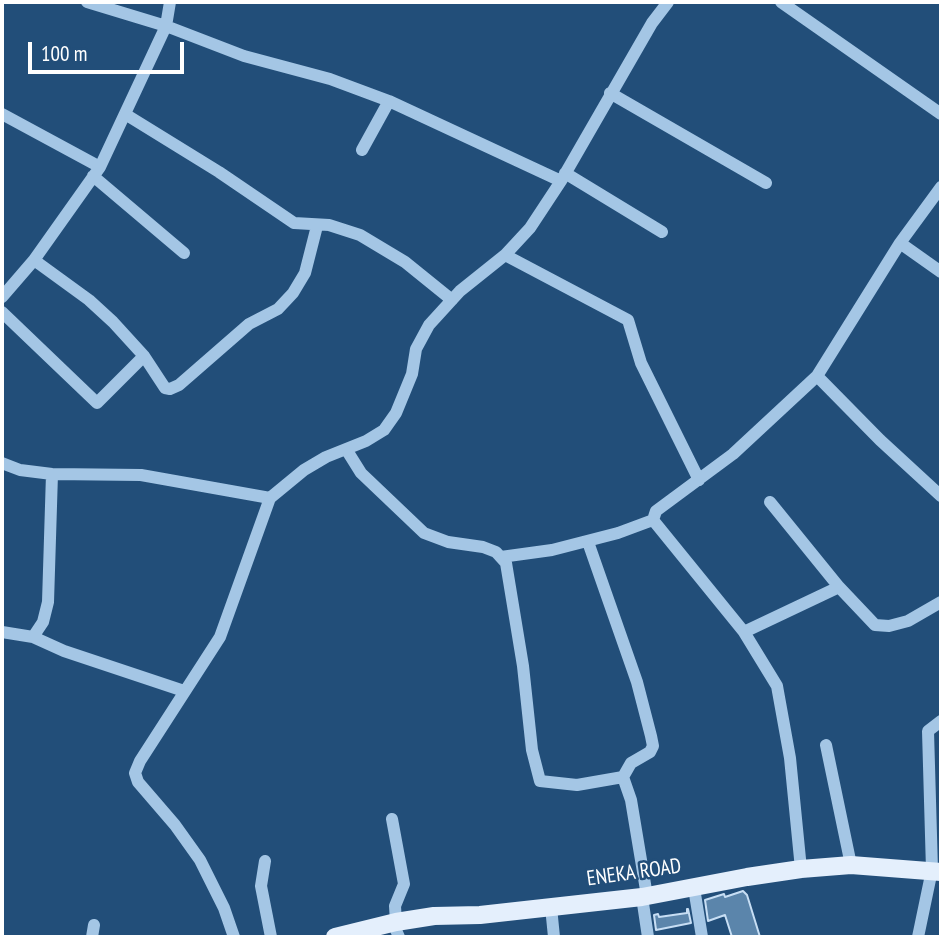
<!DOCTYPE html>
<style>
body{margin:0}
#map{position:relative;width:943px;height:939px;overflow:hidden;background:#224e79;font-family:"PT Sans Narrow",sans-serif}
canvas{display:block}
.frame{position:absolute;inset:0;border:4px solid #fff;pointer-events:none}
.scale{position:absolute;left:28px;top:42px;width:156px;height:32px;box-sizing:border-box;border:4px solid #fff;border-top:0;padding-left:9px;font-size:21px;line-height:24px;white-space:nowrap;color:#fff;-webkit-text-stroke:5px #224e79;paint-order:stroke}
</style>
<div id="map">
<canvas width="943" height="939"></canvas>
<div class="frame"></div>
<div class="scale">100 m</div>
</div>
<script>
const context = document.querySelector('canvas').getContext('2d');
context.lineJoin = 'round';
function paint(path, color) { context.fillStyle = color; context.fill(path, 'evenodd'); }
const shape = rows => new Path2D(rows.map(r => 'M' + r).join(''));
function trace(path, color, width, dash) { context.strokeStyle = color; context.lineWidth = width; context.lineCap = dash ? 'butt' : 'round'; context.setLineDash(dash || []); context.stroke(path); }
function write(font, color, halo, rows, align = 'center') {
  context.font = font + ' "PT Sans Narrow",sans-serif'; context.lineWidth = 5; context.setLineDash([]); context.textBaseline = 'middle'; context.strokeStyle = halo; context.fillStyle = color; for (const [text, x, y, turn = 0] of rows) {
    context.save(); context.translate(x, y); context.rotate((+turn || 0) * Math.PI / 180); context.textAlign = isNaN(turn) ? turn : align; if (halo) context.strokeText(text, 0, 0); context.fillText(text, 0, 0); context.restore();
  }
}
const building = shape([
 [743,891,747,895,760,937,732,937,725,915,708,921,705,900,724,894,725,897,743,891],
 [687,909,688,909,691,923,656,930,654,915,658,914,659,917,687,913,687,909]
]);
const minor = shape([
 [87,2,166,26,244,56,330,79,389,101,561,181],
 [781,2,941,114],
 [610,93,766,183],
 [2,114,100,167],
 [125,114,219,172,294,223,329,225,360,235,405,262,452,300],
 [362,150,389,101],
 [565,173,662,232],
 [93,176,184,253],
 [900,243,941,272],
 [505,255,628,320,641,363,699,480],
 [34,260,89,300,113,322,144,356,165,388,170,389,179,385,249,324,278,309,293,293,305,273,317,226],
 [2,297,34,260,100,167,166,26,170,2],
 [2,312,97,403,144,356],
 [817,376,880,440,941,496],
 [346,449,361,473,424,533,448,542,483,547,496,552,506,563,523,666,532,750,540,781,577,785,623,777],
 [2,463,20,470,52,474,141,475,270,498],
 [770,502,839,587,875,625,889,626,908,621,941,602],
 [588,542,637,682,651,736,653,746,650,752,631,763,623,777,631,800,647,896],
 [501,557,552,550,618,533,653,520],
 [2,632,33,637,64,651,184,691],
 [744,632,839,587],
 [33,637,43,622,48,602,52,474],
 [826,745,851,865],
 [392,819,404,884,395,906,396,922],
 [265,861,261,886,271,937],
 [801,869,790,758,777,686,744,632,653,520,656,511,733,454,817,376,900,243,941,187],
 [694,888,702,937],
 [642,897,648,937],
 [551,907,554,937],
 [393,923,399,937],
 [92,937,94,925],
 [234,937,224,908,200,860,175,825,138,782,135,773,140,761,220,637,270,498,304,470,326,457,366,441,384,430,396,413,412,374,416,349,429,325,460,291,505,255,530,228,561,181,652,23,668,2],
 [918,937,932,870,928,731,941,721]
]);
const major = shape([
 [335,937,396,922,434,916,480,915,642,897,747,877,801,869,851,865,941,872]
]);
const streetNames = [
 ["ENEKA ROAD",634,873,-8]
];
paint(building, '#5b85ab');
trace(building, '#c7def4', 2);
trace(minor, '#a4c6e5', 12);
trace(major, '#e4effc', 18);
write('21px', '#fff', '#224e79', streetNames);
</script>
